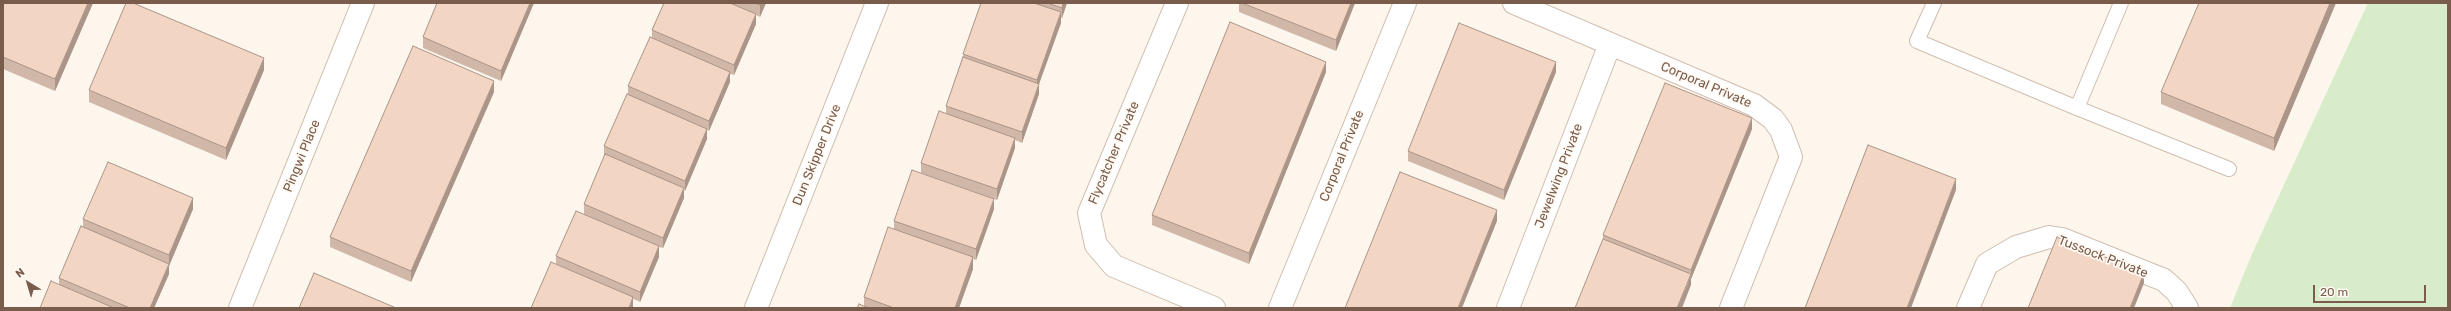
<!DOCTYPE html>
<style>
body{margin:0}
#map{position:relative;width:2451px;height:311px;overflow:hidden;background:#fdf6ec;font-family:Rubik,sans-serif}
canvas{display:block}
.frame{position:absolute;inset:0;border:4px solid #7a5c4d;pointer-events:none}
.north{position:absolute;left:8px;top:263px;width:40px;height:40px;-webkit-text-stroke:3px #fffaf3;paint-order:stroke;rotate:322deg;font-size:11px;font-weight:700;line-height:16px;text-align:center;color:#7a5c4d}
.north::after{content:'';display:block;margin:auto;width:14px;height:18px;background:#7a5c4d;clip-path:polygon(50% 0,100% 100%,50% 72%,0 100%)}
.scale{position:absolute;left:2313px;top:285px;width:113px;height:18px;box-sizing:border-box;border:2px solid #7a5c4d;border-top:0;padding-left:5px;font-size:12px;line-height:14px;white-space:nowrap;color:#7a5c4d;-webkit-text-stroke:3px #fffaf3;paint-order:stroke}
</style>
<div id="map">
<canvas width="2451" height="311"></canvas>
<div class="frame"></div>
<div class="north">N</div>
<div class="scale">20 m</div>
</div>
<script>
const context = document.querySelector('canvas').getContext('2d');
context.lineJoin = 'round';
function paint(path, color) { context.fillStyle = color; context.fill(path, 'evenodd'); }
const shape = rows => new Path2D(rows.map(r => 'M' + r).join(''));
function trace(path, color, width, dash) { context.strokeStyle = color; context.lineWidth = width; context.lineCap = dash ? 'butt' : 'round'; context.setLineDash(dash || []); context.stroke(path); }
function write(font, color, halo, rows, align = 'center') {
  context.font = font + ' Rubik,sans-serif'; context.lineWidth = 3.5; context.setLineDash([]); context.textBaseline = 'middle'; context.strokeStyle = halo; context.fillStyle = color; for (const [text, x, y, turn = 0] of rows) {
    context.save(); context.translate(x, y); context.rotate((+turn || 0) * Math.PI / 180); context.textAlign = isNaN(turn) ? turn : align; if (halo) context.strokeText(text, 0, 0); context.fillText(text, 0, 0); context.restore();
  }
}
const green = shape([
 [2368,3,2448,3,2448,308,2230,308,2252,254]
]);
const service = shape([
 [1934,3,1917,41,2077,108,2121,3],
 [2077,108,2229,169]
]);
const minor = shape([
 [1177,3,1089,213,1096,245,1114,266,1214,308],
 [1514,3,1754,105,1773,119,1781,130,1791,157,1731,308],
 [240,308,363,3],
 [1280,308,1405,3],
 [1508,308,1610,44],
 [1968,308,1987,264,2016,247,2049,237,2062,239,2164,280,2177,292,2187,308]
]);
const tertiary = shape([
 [756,308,877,3]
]);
const wall = shape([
 [3,3,93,3,55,91,3,69],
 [534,3,501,81,423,48,423,37],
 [664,3,766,3,760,17,756,15,756,24,734,75,730,74,730,82,709,131,707,130,707,139,685,191,684,190,684,198,663,248,659,247,659,257,640,302,556,264,556,256,584,214,584,204,604,156,604,146,628,95,628,86,652,39,652,30],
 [981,3,1067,3,1062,18,1061,18,1061,23,1039,84,1039,94,1022,143,1015,140,1015,148,997,200,921,173,921,163,946,114,946,106],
 [1239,3,1355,3,1336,51,1239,12],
 [2336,3,2274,151,2161,104,2161,92],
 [264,70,226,160,89,102,89,90],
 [1326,72,1249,264,1152,225,1152,215],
 [1556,72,1504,200,1408,161,1408,151],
 [494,92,411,282,330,247,330,237],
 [1752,129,1691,279,1691,285,1603,239,1603,235],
 [193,209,169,266,169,274,154,308,40,308,59,284,59,278,83,227,83,219],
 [994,209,976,260,973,259,973,269,959,308,857,308,864,306,864,297,894,229,894,221]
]);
const shadedWall = shape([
 [88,3,93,3,55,91,55,79],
 [530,3,534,3,501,81,501,71],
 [761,3,766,3,760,17,760,5],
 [1063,3,1067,3,1062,18,1062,8],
 [1351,3,1355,3,1336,51,1336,40],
 [2330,3,2336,3,2274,151,2274,138],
 [1061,12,1061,23,1039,84,1039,94,1022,143,1022,132,1037,90,1037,80],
 [756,14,756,24,734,75,734,65],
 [264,58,264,70,226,160,226,148],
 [1326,62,1326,72,1249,264,1249,253],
 [1556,62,1556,72,1504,200,1504,190],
 [730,72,730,82,709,131,709,121],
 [494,81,494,92,411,282,411,271],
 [1752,118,1752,129,1691,279,1691,285,1682,308,1677,308,1691,276,1691,270],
 [707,129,707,139,685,191,685,181],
 [1015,138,1015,148,997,200,997,189],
 [1956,179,1956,190,1911,308,1907,308],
 [684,188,684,198,663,248,663,238],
 [193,198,193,209,169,266,169,255],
 [994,199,994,209,976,260,976,249],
 [1497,210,1497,221,1462,308,1458,308],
 [659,246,659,257,640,302,640,292],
 [973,257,973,269,959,308,955,308],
 [169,264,169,274,154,308,150,308],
 [2144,273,2144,283,2134,308,2130,308],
 [633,297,633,308,629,308]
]);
const building = shape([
 [3,3,88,3,55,79,3,57,3,3],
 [126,3,133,3,264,58,226,148,89,90,126,3],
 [437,3,530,3,501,71,423,37,437,3],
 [664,3,730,3,756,14,734,65,652,30,664,3],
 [755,3,761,3,760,5,755,3],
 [981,3,1034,3,1061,12,1037,80,963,54,981,3],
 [1047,3,1063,3,1062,8,1047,3],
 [1242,3,1351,3,1336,40,1242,3],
 [2199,3,2330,3,2274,138,2161,92,2199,3],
 [1230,22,1326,62,1249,253,1152,215,1230,22],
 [1459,23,1556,62,1504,190,1408,151,1459,23],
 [650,37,730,72,709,121,628,86,650,37],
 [413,46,494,81,411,271,330,237,413,46],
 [963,57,1039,84,1022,132,946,106,963,57],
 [1665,83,1752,118,1691,270,1603,235,1665,83],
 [627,94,707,129,685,181,604,146,627,94],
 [939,111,1015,138,997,189,921,163,939,111],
 [1868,145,1956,179,1907,308,1805,308,1868,145],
 [605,154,684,188,663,238,584,204,605,154],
 [108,162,193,198,169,255,83,219,108,162],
 [912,170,994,199,976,249,894,221,912,170],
 [1400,172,1497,210,1458,308,1345,308,1400,172],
 [576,211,659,246,640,292,556,256,576,211],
 [81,226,169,264,150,308,130,308,59,278,81,226],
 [888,227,973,257,955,308,894,308,864,297,888,227],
 [2057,237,2144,273,2130,308,2028,308,2057,237],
 [1603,239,1691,274,1677,308,1575,308,1603,239],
 [551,262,633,297,629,308,531,308,551,262],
 [314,273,396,308,299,308,314,273],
 [51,281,114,308,40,308,51,281],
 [859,304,869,308,857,308,859,304]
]);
const streetNames = [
 ["Corporal Private",1706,85,23],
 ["Flycatcher Private",1114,153,-67],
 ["Dun Skipper Drive",817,155,-68],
 ["Pingwi Place",302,156,-68],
 ["Corporal Private",1342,156,-68],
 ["Jewelwing Private",1559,176,-69],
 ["Tussock Private",2103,257,21]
];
paint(green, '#d8ecc9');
trace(service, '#d1beb0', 16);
trace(minor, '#d1beb0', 24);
trace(tertiary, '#d1beb0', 24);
trace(service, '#fff', 14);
trace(minor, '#fff', 22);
trace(tertiary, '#fff', 22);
paint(wall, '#d1b7a8');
paint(shadedWall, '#aa9588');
paint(building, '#f3d5c3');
trace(building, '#aa9588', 1);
write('13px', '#7a5c4d', '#fffaf3', streetNames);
</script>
